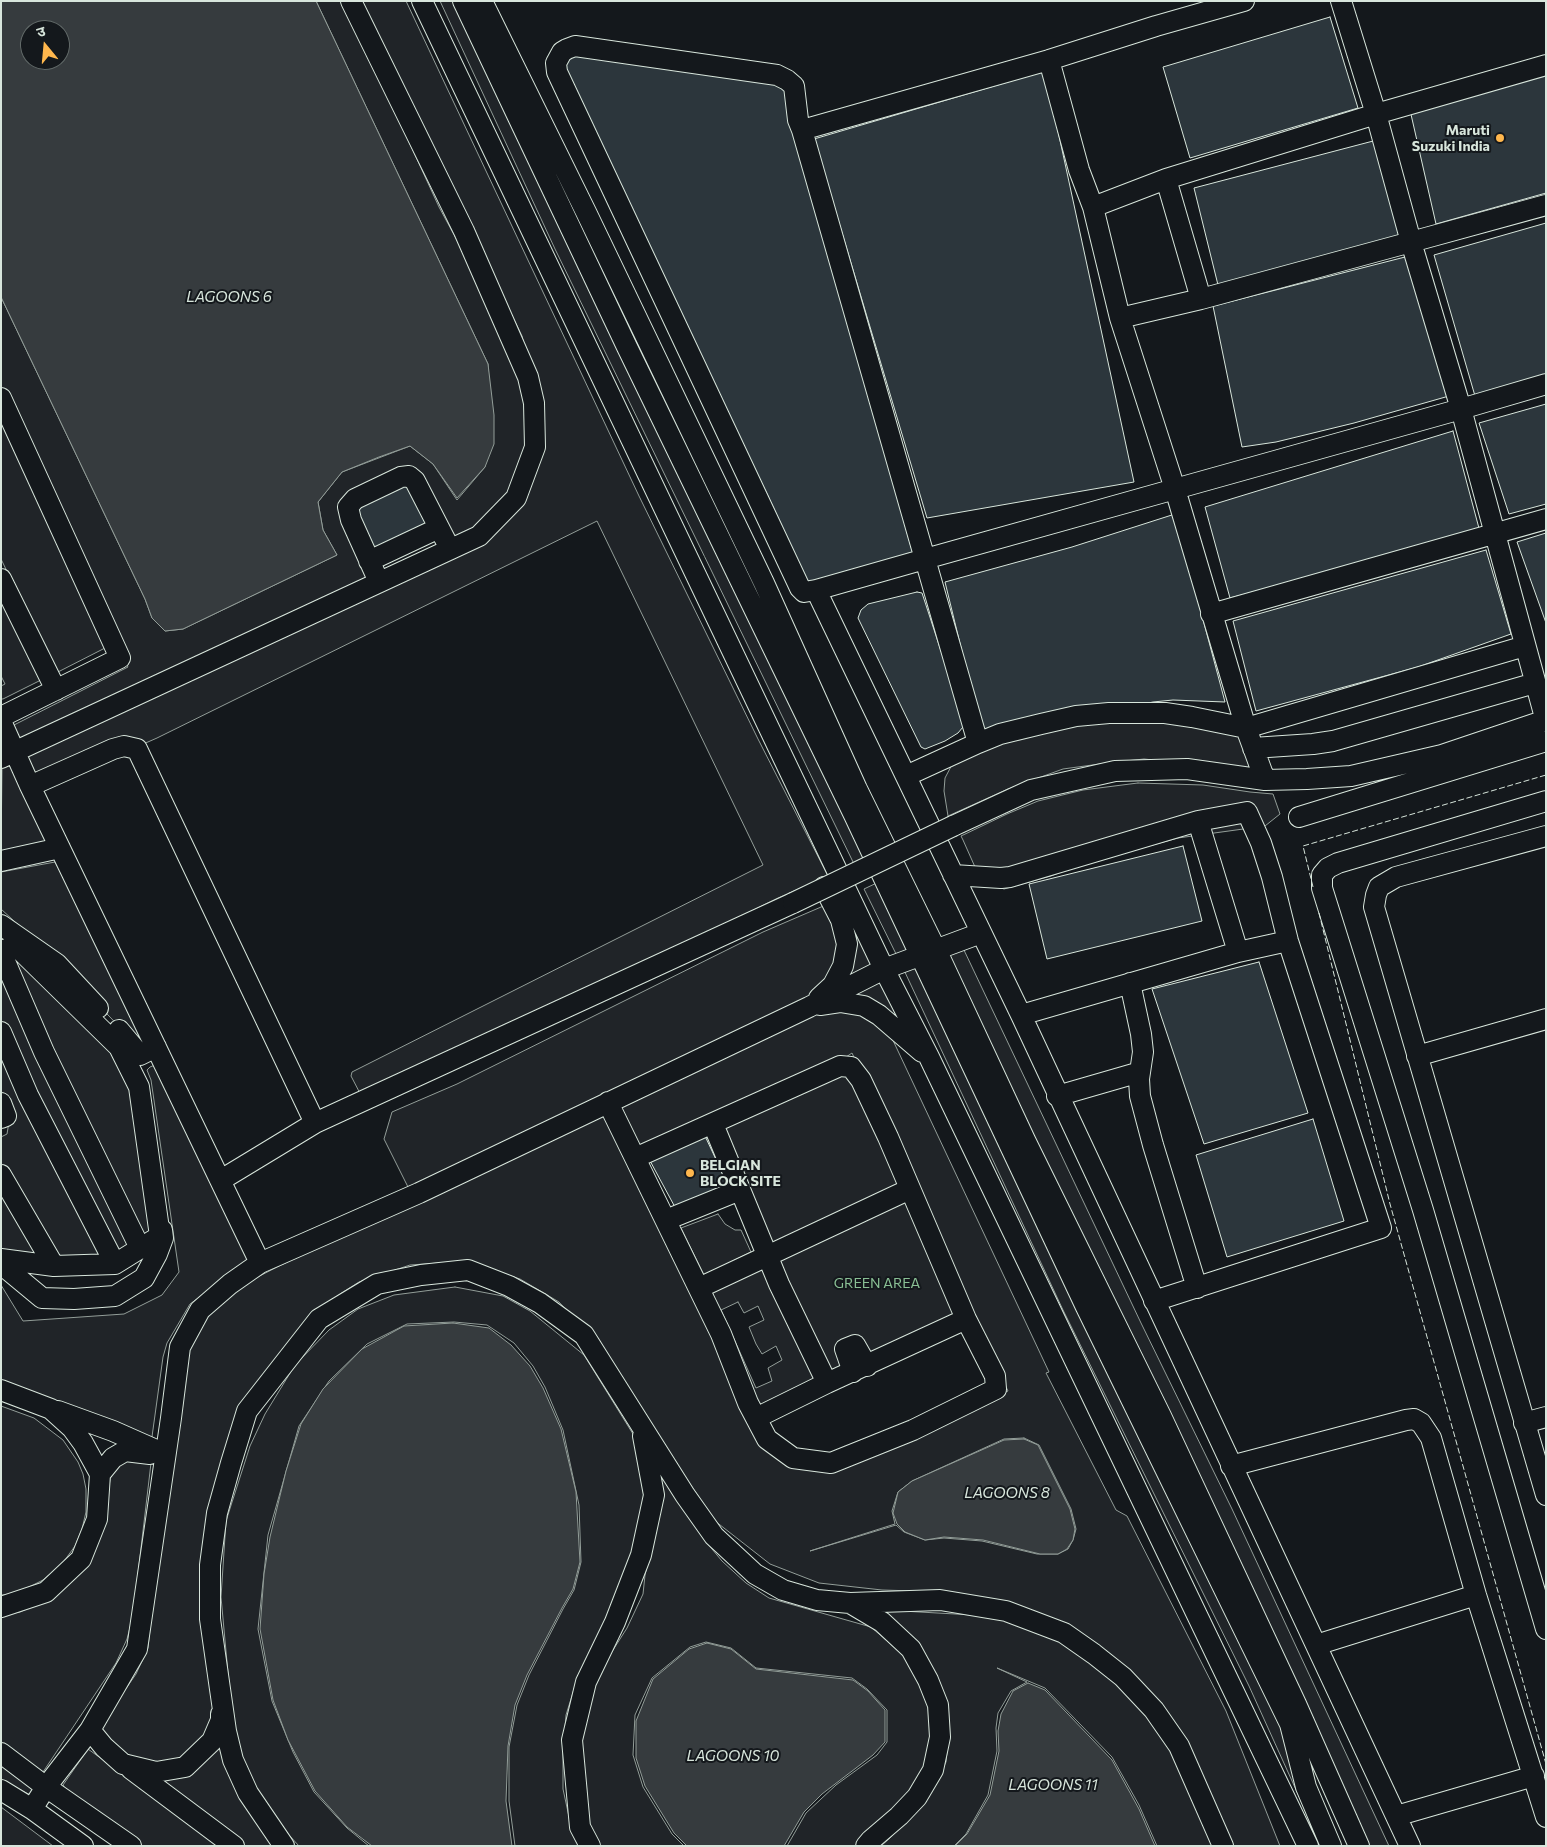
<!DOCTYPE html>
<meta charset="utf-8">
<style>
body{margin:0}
#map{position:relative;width:1547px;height:1847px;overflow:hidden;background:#14181c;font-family:Commissioner,"Noto Sans Devanagari",sans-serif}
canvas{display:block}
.frame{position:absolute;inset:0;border:2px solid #d8e6dc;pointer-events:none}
.north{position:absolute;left:20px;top:20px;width:50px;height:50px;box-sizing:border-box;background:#14181c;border:1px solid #626a69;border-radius:50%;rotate:343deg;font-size:14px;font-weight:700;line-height:20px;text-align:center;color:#d8e6dc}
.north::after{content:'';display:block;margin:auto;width:18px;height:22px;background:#ffb74d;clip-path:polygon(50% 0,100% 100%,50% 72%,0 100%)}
</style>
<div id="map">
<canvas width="1547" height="1847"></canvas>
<div class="frame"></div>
<div class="north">उ</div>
</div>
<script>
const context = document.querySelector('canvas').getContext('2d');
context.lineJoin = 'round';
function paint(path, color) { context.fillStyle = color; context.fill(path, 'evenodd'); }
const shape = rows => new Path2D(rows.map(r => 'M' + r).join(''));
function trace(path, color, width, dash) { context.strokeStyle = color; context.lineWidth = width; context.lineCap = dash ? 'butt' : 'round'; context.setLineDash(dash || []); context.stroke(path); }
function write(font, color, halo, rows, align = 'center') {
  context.font = font + ' Commissioner,sans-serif'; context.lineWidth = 4; context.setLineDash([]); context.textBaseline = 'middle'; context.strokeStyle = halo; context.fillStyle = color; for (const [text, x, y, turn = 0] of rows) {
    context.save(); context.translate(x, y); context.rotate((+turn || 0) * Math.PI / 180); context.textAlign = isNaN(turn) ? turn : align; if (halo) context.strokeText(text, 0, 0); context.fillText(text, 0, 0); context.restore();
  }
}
const green = shape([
 [316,1,344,1,439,207,466,257,510,348,533,427,501,511,453,541,424,492,372,580,22,743,12,726,128,667,123,659,1,393,1,297,145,599,152,618,165,631,183,629,337,555,323,530,318,502,342,472,410,446,433,464,457,500,485,467,489,383,488,364,316,1],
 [358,1,406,1,639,496,758,739,828,876,778,898,364,1101,351,1076,352,1072,763,865,597,521,157,738,41,789,23,751,380,585,520,499,542,420,522,336,358,1],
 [440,1,462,1,871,855,854,864,555,249,440,1],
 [1,420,105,648,56,673,1,559,1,420],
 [1,589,45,678,3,699,1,699,1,686,5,684,1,676,1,589],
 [1076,718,1223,725,1247,742,1261,771,1144,759,1107,763,1063,769,1008,789,948,816,944,791,945,778,956,757,1076,718],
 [2,764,9,766,16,773,48,841,1,855,2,764],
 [1138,783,1203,785,1250,792,1273,794,1280,814,1265,826,1178,838,1076,866,1051,876,1004,889,991,884,979,876,963,840,961,836,1007,814,1038,801,1083,790,1138,783],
 [55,862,153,1045,141,1053,128,1036,52,956,1,909,1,872,55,862],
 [883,880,919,955,900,962,864,889,883,880],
 [841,900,878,969,834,987,841,900],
 [828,904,839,931,839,963,812,997,409,1189,384,1139,392,1112,457,1084,763,932,828,904],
 [15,947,116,1056,130,1088,151,1230,143,1241,2,952,15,947],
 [963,948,1141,1323,1232,1509,1389,1846,1364,1846,939,952,963,948],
 [1,954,136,1246,116,1257,1,1028,1,954],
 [920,961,1264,1675,1306,1789,1302,1803,1249,1686,1063,1310,903,968,920,961],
 [880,973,918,1041,848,998,880,973],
 [853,1009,890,1034,1049,1372,1046,1373,1116,1510,1127,1516,1226,1711,1280,1846,1232,1846,1183,1742,1079,1637,915,1591,882,1590,819,1583,770,1564,715,1521,588,1333,559,1302,520,1279,493,1270,466,1264,439,1263,410,1265,359,1282,340,1294,310,1318,286,1345,267,1373,216,1490,216,1715,199,1750,163,1767,127,1758,99,1734,116,1703,136,1674,148,1648,156,1573,186,1358,193,1341,206,1318,224,1300,246,1283,281,1265,608,1112,738,1393,801,1465,911,1436,1008,1391,971,1316,852,1053,840,1061,637,1150,617,1107,815,1011,853,1009],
 [1024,1438,1039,1445,1071,1509,1076,1529,1073,1540,1068,1549,1058,1554,1037,1554,982,1541,944,1538,925,1540,904,1532,896,1525,810,1551,895,1524,892,1511,898,1492,912,1481,1004,1439,1024,1438],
 [1,1039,109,1258,54,1262,1,1168,1,1137,7,1134,10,1116,1,1098,1,1039],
 [155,1065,250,1255,247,1263,190,1304,167,1343,163,1357,151,1444,1,1380,1,1285,23,1321,124,1314,162,1295,179,1272,151,1080,147,1070,150,1067,155,1065],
 [841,1071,850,1074,902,1185,771,1247,720,1125,841,1071],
 [1,1182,51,1263,9,1259,1,1247,1,1182],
 [904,1200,912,1209,955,1311,952,1317,832,1375,780,1263,781,1259,904,1200],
 [718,1214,725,1224,735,1230,741,1230,751,1252,704,1275,681,1228,718,1214],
 [760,1269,764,1270,814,1375,814,1379,756,1414,704,1292,760,1269],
 [738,1302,744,1313,758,1306,764,1320,749,1327,756,1344,762,1354,776,1346,782,1360,768,1368,772,1381,756,1388,721,1310,738,1302],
 [455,1287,503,1296,530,1311,584,1355,633,1434,638,1457,644,1486,644,1507,639,1552,575,1686,566,1715,563,1753,563,1789,571,1826,580,1846,515,1846,509,1801,509,1747,517,1705,529,1675,563,1609,574,1590,581,1562,579,1505,563,1430,545,1387,533,1366,514,1343,487,1325,454,1322,407,1324,367,1344,329,1381,299,1426,268,1535,258,1629,272,1701,293,1752,314,1792,347,1828,369,1846,299,1846,277,1822,253,1783,234,1738,221,1597,226,1521,250,1446,265,1414,295,1365,329,1330,358,1309,394,1295,455,1287],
 [1,1406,34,1418,63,1440,78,1462,83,1474,86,1489,86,1512,82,1529,75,1546,62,1564,43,1580,15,1594,1,1595,1,1406],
 [123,1457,151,1463,133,1616,127,1639,116,1663,41,1775,1,1748,1,1615,20,1612,50,1598,108,1493,111,1473,123,1457],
 [654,1461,707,1543,722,1561,746,1583,769,1598,871,1627,910,1661,926,1694,932,1726,927,1762,912,1790,855,1846,787,1846,806,1813,836,1785,877,1755,887,1742,887,1710,867,1689,852,1678,756,1668,731,1648,706,1642,690,1647,652,1678,635,1715,633,1755,643,1787,672,1834,684,1846,598,1846,591,1832,580,1760,582,1727,591,1694,606,1661,627,1628,643,1594,645,1575,652,1544,654,1461],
 [884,1610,973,1615,1020,1622,1086,1655,1135,1698,1173,1753,1214,1846,1157,1846,1139,1805,1112,1757,1045,1688,997,1668,1027,1682,1011,1691,998,1713,996,1728,997,1751,988,1795,966,1834,954,1846,881,1846,890,1838,931,1792,946,1762,949,1731,881,1616,884,1610],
 [217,1735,276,1846,244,1846,220,1828,154,1773,164,1773,217,1735],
 [88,1749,223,1846,143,1846,85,1806,67,1791,63,1785,88,1749],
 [1,1757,39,1792,30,1795,1,1779,1,1757],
 [1,1807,53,1846,1,1846,1,1807]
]);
const water = shape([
 [1,1,316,1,488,364,494,415,494,444,485,467,457,498,433,464,410,446,379,457,342,472,318,502,323,530,337,555,183,629,165,631,152,618,145,599,1,297,1,1],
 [30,30,60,30,60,60,30,60,30,30],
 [453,1323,489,1328,511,1345,530,1366,543,1388,561,1429,576,1492,580,1562,573,1589,562,1608,527,1675,515,1705,508,1746,506,1801,512,1846,372,1846,347,1827,315,1791,288,1740,273,1700,260,1629,264,1574,270,1537,286,1471,301,1424,323,1389,362,1349,404,1326,453,1323],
 [1024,1439,1038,1445,1070,1509,1075,1529,1073,1540,1067,1549,1058,1554,1040,1554,983,1540,944,1537,925,1540,905,1532,897,1524,893,1513,898,1492,912,1481,1004,1440,1024,1439],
 [707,1643,731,1649,756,1669,853,1680,868,1691,885,1710,885,1742,873,1755,822,1794,804,1812,784,1846,687,1846,674,1833,645,1786,636,1758,636,1721,653,1679,689,1649,707,1643],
 [1028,1683,1045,1690,1112,1760,1139,1809,1155,1846,955,1846,967,1834,990,1795,999,1751,998,1731,1001,1714,1013,1691,1028,1683]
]);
const building = shape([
 [1330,17,1358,108,1190,158,1163,67,1330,17],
 [568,56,602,57,778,84,784,89,913,554,810,587,767,494,593,144,562,64,568,56],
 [1045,71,1134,482,927,518,814,139,1045,71],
 [1546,72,1546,193,1436,224,1410,110,1546,72],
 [1377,140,1404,236,1218,285,1194,188,1377,140],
 [1546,223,1546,375,1475,396,1434,255,1546,223],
 [1409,256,1449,396,1354,423,1276,442,1242,447,1213,306,1409,256],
 [1546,404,1546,504,1509,514,1479,423,1546,404],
 [1453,431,1480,532,1230,598,1205,507,1453,431],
 [415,482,437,527,370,559,350,508,415,482],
 [1175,514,1225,702,1173,700,1153,702,983,738,945,582,1072,547,1175,514],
 [1546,533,1546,623,1517,542,1546,533],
 [1486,550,1511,634,1418,667,1256,711,1233,621,1486,550],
 [917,592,922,593,963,718,963,727,958,733,945,741,925,749,921,747,858,618,861,610,868,604,917,592],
 [1183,846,1202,921,1047,959,1029,884,1183,846],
 [1259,962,1308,1113,1204,1144,1152,989,1259,962],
 [1313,1119,1344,1221,1227,1257,1196,1155,1313,1119],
 [705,1136,729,1187,676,1209,649,1159,705,1136]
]);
const minor = shape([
 [422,1,884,969,929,1057,1308,1846],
 [463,1,627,347,854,815,1086,1307,1290,1724,1306,1787,1331,1846],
 [482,1,586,212,764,583,857,789,941,960,1025,1140,1161,1416,1296,1704,1359,1846],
 [1341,1,1376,114,1411,242,1546,205],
 [1049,60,1079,170,1093,207,1120,318,1175,489,1246,728,1265,780],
 [802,130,1049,60,1156,26,1244,1],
 [1166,179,1201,299],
 [1093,207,1166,179,1376,114,1546,65],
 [1120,318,1201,299,1411,242,1461,409,1546,721],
 [1,398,120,658,1,717],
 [369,561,439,528],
 [1,579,56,690],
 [379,582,351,520,348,507,355,499,401,477,409,476,415,481,450,549],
 [816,590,1021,1015,1410,1846],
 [1211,614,1546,519],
 [1,721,30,786,260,1263],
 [978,743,1000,734,1041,724,1076,716,1109,713,1165,713,1192,717,1246,728,1525,646],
 [1253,748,1313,744,1333,741,1535,683],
 [1,758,479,536,516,498,535,447,534,403,528,377,464,231,351,1],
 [906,776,978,743,925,559,802,130,798,120,794,86,787,80,777,75,575,46,567,49,562,52,556,63,557,72,800,588,804,592,816,590,925,559,1175,489,1461,409,1546,384],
 [30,786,113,749,124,746,137,749,315,1123],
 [1546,801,1338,863,1328,868,1322,875,1322,888,1423,1210,1546,1629],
 [1299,817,1546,741],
 [1198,821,1238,952],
 [953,826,1031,790,1115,771,1187,769,1265,780,1307,779,1351,776,1442,755,1546,720],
 [1546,836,1396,877,1379,887,1376,895,1374,907,1546,1495],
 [1,861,60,848],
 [953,875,1001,878,1010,877,1198,821,1247,812,1261,843,1272,877,1288,941,1381,1228,1154,1301],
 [1,925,57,964,98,1008],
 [1,951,16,946,119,1047,139,1087,160,1236,115,1264,54,1266,1,1259],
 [1,952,44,1052,140,1248],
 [1130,983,1141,1034,1143,1052,1139,1079,1140,1096,1153,1145,1197,1288],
 [819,998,833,985,843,966,847,944,841,920,824,887],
 [820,1005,840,1002,864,1006,879,1015,922,1052],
 [1021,1015,1238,952,1288,941],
 [119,1030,140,1055,156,1047],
 [1,1032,28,1095,115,1264],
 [1417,1056,1546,1019],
 [1057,1096,1140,1072],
 [608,1102,613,1113,721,1334,748,1403,767,1439,793,1458,831,1463,913,1430,996,1389,995,1376,966,1319,888,1137,861,1080,851,1067,840,1066,635,1158],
 [1,1103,6,1116,1,1118],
 [713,1124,779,1284,827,1383,966,1319],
 [1,1175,54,1266],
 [221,1180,315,1123,793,903],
 [666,1220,740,1190],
 [1,1264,42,1298,74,1299,115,1296,144,1278,157,1254,163,1238,162,1230],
 [699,1288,910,1189],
 [853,1372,845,1349,855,1345,867,1366],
 [1,1390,51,1409,72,1428,83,1443,100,1474,97,1519,81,1559,46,1592,1,1607],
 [58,1411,113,1431,165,1454],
 [756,1418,827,1383],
 [1524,1423,1546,1417],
 [1231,1466,1406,1420,1414,1419,1421,1423,1431,1438,1476,1595,1546,1817],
 [100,1474,113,1458,125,1451,150,1454],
 [850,1603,940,1600,1006,1611,1064,1633,1094,1654,1123,1677,1154,1710,1179,1746,1223,1846],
 [1316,1645,1476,1595],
 [90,1730,104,1747,123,1764,156,1772,185,1767,212,1741,221,1720,221,1714],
 [1,1753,46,1787,90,1730,137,1649,171,1418,180,1347,200,1310,230,1284,260,1263,419,1193,809,1007,884,969,981,933],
 [131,1769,234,1846],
 [1,1790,32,1809],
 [1396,1816,1534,1776],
 [83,1846,32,1809,46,1787,131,1846],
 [284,1846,248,1793,233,1760,226,1731,210,1619,210,1565,217,1513,231,1463,247,1411,319,1319,377,1284,421,1275,468,1270,509,1286,540,1303,584,1335,685,1495,714,1536,755,1574,783,1590,817,1600,850,1603,882,1622,911,1649,928,1680,938,1705,940,1737,933,1770,917,1797,899,1816,871,1840,866,1846],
 [590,1846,580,1827,572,1740,586,1682,615,1622,641,1555,654,1495,643,1436]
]);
const minorBridge = shape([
 [793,903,953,826]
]);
const fence = shape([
 [1313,887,1303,846,1546,775],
 [1319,913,1390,1204,1546,1764]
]);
const markers = [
 [1500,138,5,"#ffb74d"],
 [690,1173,5,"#ffb74d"]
];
const poiNames = [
 ["Maruti",1490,130],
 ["Suzuki India",1490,146],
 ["BELGIAN",700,1165,"left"],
 ["BLOCK SITE",700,1181,"left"]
];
const parkNames = [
 ["GREEN AREA",877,1283]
];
const waterNames = [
 ["LAGOONS 6",229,297],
 ["LAGOONS 8",1007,1493],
 ["LAGOONS 10",733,1756],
 ["LAGOONS 11",1053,1785]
];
paint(green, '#202428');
trace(green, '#939e99', 1);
paint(water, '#363b3e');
trace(water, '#939e99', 1);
paint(building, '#2c363c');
trace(building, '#d8e6dc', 1);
trace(minor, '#d8e6dc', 22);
trace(minor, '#14181c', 20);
trace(minorBridge, '#d8e6dc', 22, []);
trace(minorBridge, '#14181c', 20);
trace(fence, '#d8e6dc', 1, [6, 2.5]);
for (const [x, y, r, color] of markers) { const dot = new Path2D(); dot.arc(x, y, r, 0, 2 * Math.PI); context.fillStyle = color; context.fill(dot); trace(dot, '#14181c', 2); }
write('bold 14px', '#d8e6dc', '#14181c', poiNames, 'right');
write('14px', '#8ac095', '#14181c', parkNames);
write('italic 15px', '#d8e6dc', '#14181c', waterNames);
</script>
